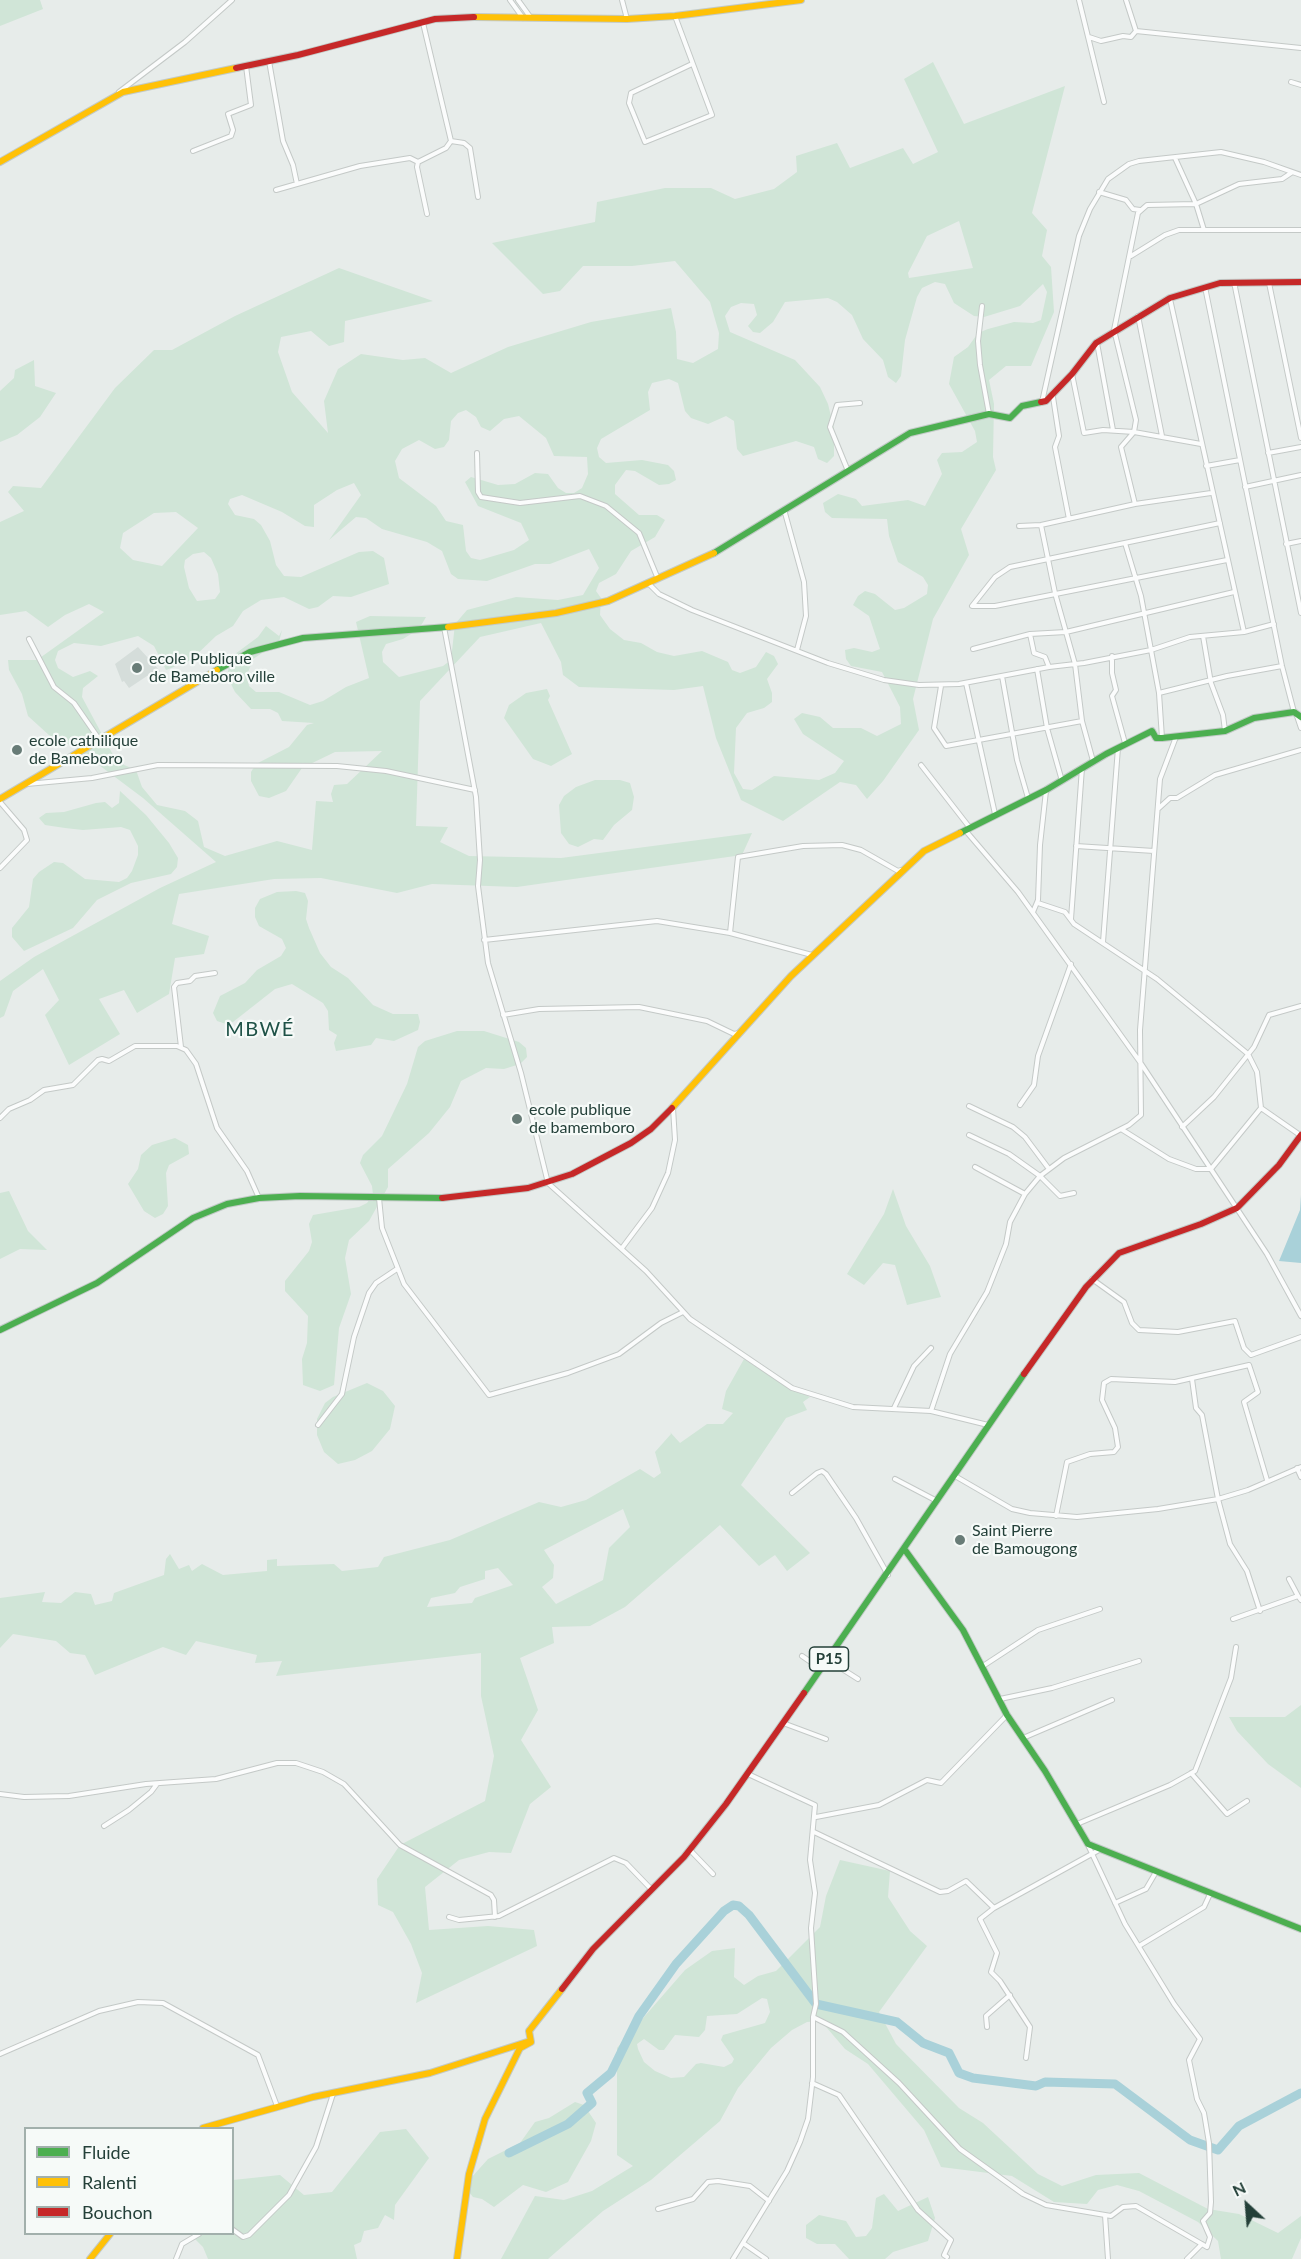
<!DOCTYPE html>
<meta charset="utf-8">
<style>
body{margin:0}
#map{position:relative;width:1301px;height:2259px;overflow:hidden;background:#e7ecea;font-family:Lato,sans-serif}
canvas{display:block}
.legend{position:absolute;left:24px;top:2127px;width:210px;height:108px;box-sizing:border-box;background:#f6faf8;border:2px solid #a2b0ac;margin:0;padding:8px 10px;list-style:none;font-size:18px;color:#244039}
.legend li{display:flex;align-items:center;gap:12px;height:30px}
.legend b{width:30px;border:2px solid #a2b0ac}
.north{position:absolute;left:1217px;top:2175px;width:60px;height:60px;-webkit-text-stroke:4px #f6faf8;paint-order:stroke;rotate:334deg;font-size:16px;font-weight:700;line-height:24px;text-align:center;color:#244039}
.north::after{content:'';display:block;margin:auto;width:21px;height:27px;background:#244039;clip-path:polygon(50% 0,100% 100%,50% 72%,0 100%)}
</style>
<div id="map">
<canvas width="1301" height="2259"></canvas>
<ul class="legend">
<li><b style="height:8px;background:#4caf50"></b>Fluide</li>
<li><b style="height:8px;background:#ffc107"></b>Ralenti</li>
<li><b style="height:8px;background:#c62828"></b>Bouchon</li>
</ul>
<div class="north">N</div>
</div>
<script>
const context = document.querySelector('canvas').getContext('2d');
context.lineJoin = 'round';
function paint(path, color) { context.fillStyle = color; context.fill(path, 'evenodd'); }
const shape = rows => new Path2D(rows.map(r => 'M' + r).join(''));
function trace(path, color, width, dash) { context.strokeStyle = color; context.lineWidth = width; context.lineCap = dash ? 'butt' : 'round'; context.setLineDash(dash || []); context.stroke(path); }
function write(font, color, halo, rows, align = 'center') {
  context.font = font + ' Lato,sans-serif'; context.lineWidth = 4.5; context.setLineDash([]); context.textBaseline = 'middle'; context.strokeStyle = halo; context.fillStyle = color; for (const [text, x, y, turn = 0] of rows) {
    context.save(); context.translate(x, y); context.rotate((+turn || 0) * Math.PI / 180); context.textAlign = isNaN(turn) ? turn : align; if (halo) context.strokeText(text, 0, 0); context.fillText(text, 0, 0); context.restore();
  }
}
const built = shape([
 [138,647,160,671,156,678,147,676,129,688,124,681,122,682,115,664]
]);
const green = shape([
 [0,0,40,0,43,9,0,26],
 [933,62,964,124,1065,86,1032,213,1047,230,1042,256,1051,267,1054,312,1031,366,1006,366,989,380,994,404,993,457,996,470,961,529,969,555,933,619,913,699,919,730,883,781,867,799,856,785,840,782,783,821,741,800,716,738,703,686,674,690,579,687,563,675,561,662,541,623,480,637,420,701,416,826,448,827,440,842,469,856,561,858,752,833,742,855,517,887,432,884,397,893,321,878,274,879,179,894,172,924,209,936,204,954,175,958,169,994,137,1013,124,990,99,999,120,1034,69,1065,45,1015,59,1000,43,969,13,991,4,1016,0,1018,0,981,34,957,160,888,216,862,143,798,75,747,50,736,28,716,22,694,9,670,8,660,37,660,104,612,89,604,65,615,48,627,26,611,0,615,0,522,24,511,8,492,13,486,41,488,115,388,154,350,172,350,235,316,339,268,433,301,345,321,344,342,329,346,311,331,281,337,278,352,292,392,328,433,324,401,338,369,361,354,403,360,425,358,451,373,508,347,591,322,671,308,676,332,677,359,693,363,718,349,719,333,710,302,675,261,632,266,583,266,560,291,543,294,492,243,595,222,597,202,665,188,711,188,735,199,774,189,797,172,796,156,837,143,850,168,903,148,913,164,938,152,904,79],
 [959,221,973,268,909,278,908,273,927,236],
 [935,282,945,284,954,303,974,316,984,317,1020,306,1043,284,1047,292,1041,320,1033,323,1014,322,988,329,978,333,968,347,954,357,949,384,975,431,977,442,962,452,942,453,937,460,942,474,925,506,908,500,862,506,856,499,838,494,823,503,825,512,832,518,887,519,889,536,898,562,923,577,928,585,927,594,904,608,895,610,875,594,865,591,858,596,853,605,869,616,880,649,872,652,854,648,845,650,846,659,851,666,882,672,900,707,901,724,877,736,861,728,833,728,820,717,802,713,794,719,803,734,844,761,835,773,819,780,774,776,752,790,743,789,734,773,736,728,747,713,764,708,772,702,772,693,767,679,778,664,774,656,766,652,756,667,740,673,732,670,728,662,702,651,674,656,657,652,641,643,624,640,610,629,600,615,601,598,596,591,599,583,616,574,631,551,655,537,665,520,657,515,639,515,615,494,615,485,626,470,635,471,659,485,669,484,676,480,674,471,668,465,642,460,606,463,599,457,597,448,601,439,650,410,648,392,652,383,669,379,678,383,685,411,691,418,708,424,726,416,734,421,737,449,743,456,796,441,814,447,818,459,827,463,834,456,834,429,828,404,820,387,795,360,730,332,725,316,731,307,741,303,754,304,757,315,748,326,753,332,760,333,773,322,785,302,828,298,837,302,852,315,863,339,883,360,888,377,896,383,901,376,905,340,917,297,922,288],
 [466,410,476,417,481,427,490,431,504,419,519,416,546,438,554,456,587,457,588,474,582,488,574,493,566,493,558,488,548,474,535,473,515,484,498,485,471,477,465,482,478,506,521,523,529,540,514,550,480,560,471,558,466,551,463,525,446,521,436,506,399,478,395,461,402,449,419,440,435,449,444,447,449,440,451,421,458,413],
 [354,483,361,495,329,540,356,517,366,518,382,529,427,542,442,551,451,574,458,579,487,581,535,564,550,564,589,549,599,568,583,595,558,600,516,597,467,610,455,624,451,660,443,666,399,677,383,662,382,652,386,644,403,639,419,629,426,617,370,616,356,622,369,678,346,687,323,701,310,705,279,692,256,692,249,686,247,675,253,659,279,642,282,630,279,636,266,626,258,637,231,657,227,676,235,692,251,709,270,709,278,713,282,721,314,723,307,725,289,747,256,764,251,772,251,781,259,796,269,798,286,791,302,768,335,752,382,751,347,784,334,785,331,794,333,802,316,801,312,850,277,841,225,856,204,847,198,821,185,811,157,805,142,787,136,770,124,765,112,753,82,697,83,688,98,676,90,671,73,677,58,668,55,660,58,651,74,643,101,646,138,636,154,646,166,670,191,660,216,636,233,626,243,611,261,600,284,597,309,609,318,607,333,596,351,597,389,584,384,558,373,551,359,552,301,577,284,576,276,565,270,541,261,525,254,519,235,515,228,504,230,499,242,495,282,512,305,526,314,527,314,505,337,490],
 [176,512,198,528,162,566,133,560,120,548,123,533,154,513],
 [204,552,211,558,218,574,220,592,215,599,197,601,189,588,184,567,185,560,193,554],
 [34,360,35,386,56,393,40,417,17,435,0,442,0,391,14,378,15,370],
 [547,689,550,696,548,700,572,754,551,766,533,759,504,718,509,705,526,693],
 [595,780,620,780,630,783,634,797,632,810,614,825,603,840,594,839,578,847,569,844,561,833,559,805,564,796,576,787],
 [120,791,146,815,169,843,178,858,177,867,171,874,131,883,97,900,73,928,24,951,12,937,12,928,29,907,33,879,39,872,54,862,63,863,85,879,119,882,127,878,132,871,138,855,138,846,130,830,121,827,83,830,65,828,45,825,39,818,46,813,64,812,96,803,105,802,112,808,119,803],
 [296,891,305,893,308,901,306,919,309,928,320,953,331,967,348,978,373,1005,393,1014,418,1014,420,1022,418,1030,394,1041,376,1038,371,1045,336,1051,334,1043,337,1035,329,1030,328,1011,323,1003,292,984,275,989,233,1022,226,1024,217,1021,213,1013,220,996,245,983,257,970,281,956,286,948,282,939,259,926,255,917,255,908,260,899,277,892],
 [457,1031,484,1031,519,1042,526,1048,527,1057,520,1064,504,1069,486,1068,461,1081,450,1107,429,1133,388,1169,388,1187,369,1221,349,1240,345,1258,351,1294,339,1328,334,1385,320,1391,303,1385,302,1359,307,1343,308,1316,285,1291,285,1281,309,1251,312,1242,309,1224,313,1215,359,1207,367,1203,373,1195,372,1186,360,1163,363,1155,382,1136,407,1084,418,1047,425,1041],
 [175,1138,188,1145,189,1154,169,1165,166,1173,168,1206,163,1214,155,1218,144,1211,128,1184,138,1169,141,1155,152,1145],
 [893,1189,906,1226,930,1266,941,1297,907,1305,895,1265,883,1263,864,1285,847,1274,884,1214],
 [9,1191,28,1231,47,1250,20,1249,0,1259,0,1193],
 [744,1359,784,1385,810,1397,803,1402,807,1410,786,1418,741,1485,810,1553,787,1571,775,1555,759,1566,720,1525,625,1607,590,1626,552,1627,554,1643,520,1658,538,1710,521,1740,551,1787,530,1804,511,1853,489,1852,459,1860,425,1887,429,1930,488,1926,534,1930,537,1946,416,2003,422,1973,411,1944,393,1912,378,1905,377,1879,400,1845,485,1801,494,1756,481,1696,481,1653,276,1676,282,1661,255,1663,257,1655,196,1641,186,1655,163,1647,95,1675,85,1655,70,1653,56,1641,13,1634,0,1648,0,1598,45,1592,42,1602,61,1603,75,1592,91,1594,95,1605,112,1601,114,1593,164,1575,166,1559,170,1554,179,1569,189,1565,192,1571,202,1564,223,1575,267,1571,267,1560,277,1559,277,1566,334,1564,342,1571,378,1567,384,1557,450,1540,539,1502,561,1507,586,1500,640,1469,654,1478,661,1473,655,1452,671,1434,670,1432,680,1443,707,1424,723,1424,733,1413,722,1409,726,1391],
 [623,1509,630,1527,609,1548,603,1580,556,1604,542,1587,553,1578,554,1565,544,1550],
 [498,1568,513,1585,475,1598,472,1603,427,1607,431,1598,455,1593,460,1587,485,1579,485,1571],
 [367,1383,383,1391,395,1406,390,1429,372,1451,355,1460,338,1464,324,1452,317,1435,317,1419,325,1403,333,1397],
 [1301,1705,1301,1788,1268,1764,1237,1731,1229,1717,1285,1717],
 [840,1860,890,1871,888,1897,910,1931,927,1946,879,2012,896,2044,959,2108,983,2123,1038,2174,1062,2186,1096,2175,1139,2173,1208,2209,1239,2214,1278,2233,1301,2216,1301,2238,1292,2259,1221,2259,1218,2241,1198,2222,1139,2191,1117,2185,1098,2190,1087,2204,1054,2202,1012,2176,941,2167,924,2130,868,2064,845,2049,821,2021,807,2022,792,2030,771,2048,738,2088,720,2121,651,2180,603,2211,548,2259,501,2259,535,2196,564,2200,592,2191,633,2166,617,2155,617,2048,685,1970,712,1951,735,1948,734,1977,744,1985,758,1976,776,1971,820,1927,826,1896],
 [762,1998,767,1999,770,2012,765,2023,723,2035,721,2040,734,2059,732,2063,724,2067,701,2063,696,2064,684,2077,671,2078,655,2071,644,2062,638,2049,637,2044,644,2039,659,2050,664,2050,675,2035,699,2037,705,2030,707,2016,737,2014],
 [575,2102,584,2105,596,2123,591,2141,568,2182,546,2192,523,2185,494,2207,482,2199,473,2197,469,2192,471,2178,488,2159,520,2143,535,2122,549,2118],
 [406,2129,429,2158,395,2205,394,2220,385,2215,378,2228,364,2231,361,2242,354,2245,357,2259,208,2259,203,2247,190,2234,232,2234,233,2180,280,2175,304,2195,332,2192,380,2132],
 [884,2194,898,2211,928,2197,935,2218,928,2241,893,2252,885,2259,849,2259,835,2244,817,2244,806,2238,806,2225,819,2215,846,2221,856,2237,866,2236,872,2228,876,2198]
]);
const water = shape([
 [1301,1195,1301,1263,1279,1261,1300,1210]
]);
const river = shape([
 [509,2153,568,2124,592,2103,587,2093,611,2073,639,2016,676,1964,724,1911,733,1905,739,1906,749,1915,816,2004,897,2022,923,2043,949,2053,959,2073,973,2078,1036,2086,1045,2082,1115,2084,1190,2140,1218,2150,1239,2126,1301,2093]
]);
const street = shape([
 [510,0,523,18],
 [518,0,531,18],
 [622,0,627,19],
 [1079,0,1104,102],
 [1126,0,1136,31,1301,48],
 [675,16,712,115,645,142,629,103,631,93,692,64],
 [423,23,451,141,446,148,418,162,417,167,427,214],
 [1089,37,1101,41,1123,36,1131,37,1136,31],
 [269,61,283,141,293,165,297,184],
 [1291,82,1301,85],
 [119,92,185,42,232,0],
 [451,141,464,143,470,148,478,197],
 [193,151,231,136,233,130,228,114,251,105,246,66],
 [1175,158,1196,204,1204,230],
 [276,190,360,166,410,158,418,162],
 [1099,192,1126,200,1133,209,1140,210],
 [1131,256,1165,235,1179,230,1301,230],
 [1234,282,1301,613],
 [1269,283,1301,438],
 [1205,287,1282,666,1294,712],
 [1170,299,1244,632],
 [982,306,978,341,980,365,989,414],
 [1138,316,1162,436],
 [1097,343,1113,430],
 [1072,374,1084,433,1103,430,1134,432,1201,444],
 [1053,397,1059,436,1055,447,1069,519],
 [1042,402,1079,236,1090,209,1108,179,1129,164,1139,161,1221,152,1264,162,1301,175],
 [477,453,478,492,481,497,520,503,580,496,606,506,639,533,658,579],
 [1268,453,1301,447],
 [1206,466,1240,460],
 [848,471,830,427,837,405,860,403],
 [1245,487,1301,475],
 [1135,504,1121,447,1134,432,1136,420,1114,330,1138,213,1147,205,1196,204,1239,184,1282,179,1291,173],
 [785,513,804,582,806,616,797,650],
 [1220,523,1010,567,995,577,972,606,995,606,1227,560],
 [1041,525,1055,593,1075,664,1082,721,1093,761],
 [1019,526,1041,525,1135,504,1211,493],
 [1125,543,1141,596,1159,693,1162,738],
 [1286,544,1301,541],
 [649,584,659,594,692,610,828,663,884,680,919,685,959,684,1049,667,1084,663,1151,650,1190,637,1244,632,1274,624],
 [444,627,476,797,480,860,478,886,488,963,521,1073,548,1183,646,1271,690,1319,792,1388,853,1407,931,1411,988,1425],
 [1030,634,1034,653,1045,657,1049,667],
 [1203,636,1211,683,1223,715,1225,731],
 [29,639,54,687,74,703,99,739],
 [973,649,1030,634,1066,632,1234,592],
 [1112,656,1112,673,1116,690,1112,696,1125,743],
 [1037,669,1047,728,1062,781],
 [1002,676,1017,760,1028,798],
 [966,683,995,814],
 [941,686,934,728,946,746,1082,721],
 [1159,693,1227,676,1282,666],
 [1297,716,1301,728],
 [921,765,970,828],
 [27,784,92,778,158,765,337,766,386,771,475,790],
 [0,802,24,830,27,840,0,868],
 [1159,808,1170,798,1177,798,1215,775,1301,750],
 [965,830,1018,892,1140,1062,1267,1254,1301,1316],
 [1076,846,1154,851],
 [1038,903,1065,912,1074,924,1157,979,1248,1054,1257,1072,1261,1108,1211,1169,1196,1169,1169,1159,1121,1129],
 [1033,912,1038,900,1040,845,1046,791],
 [1071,919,1082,768],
 [730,933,738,857,803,846,842,845,861,850,898,871,901,870],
 [484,940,657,921,730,933,812,955],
 [1103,942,1118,748],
 [503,1015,539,1009,639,1007,707,1021,734,1034,739,1033],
 [181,1047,174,987,177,983,190,981,195,976,215,973],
 [1020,1105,1034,1085,1038,1056,1071,964],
 [969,1106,1013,1127,1025,1137,1049,1169],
 [1261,1108,1300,1135],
 [0,1118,9,1109,30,1100,44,1090,73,1085,98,1060,102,1059,109,1061,135,1046,177,1046,186,1050,196,1064,217,1128,247,1171,259,1198],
 [1182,1127,1214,1097,1254,1047,1269,1015,1301,1006],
 [969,1135,1009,1154,1040,1176,1060,1196,1074,1193],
 [975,1167,1025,1194],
 [379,1198,382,1228,404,1284,489,1395,568,1373,619,1354,661,1323,683,1312],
 [622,1248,652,1208,668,1173,675,1140,673,1108],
 [1092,1279,1124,1302,1132,1323,1139,1330,1178,1332,1235,1321,1244,1348,1251,1355,1301,1337],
 [1192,1379,1196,1408,1202,1415,1218,1499,1230,1544,1247,1571,1260,1611],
 [894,1408,914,1366,931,1348],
 [931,1411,950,1354,987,1292,1006,1244,1010,1222,1025,1194,1040,1176,1064,1158,1129,1125,1141,1115,1140,1030,1160,779,1176,737],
 [318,1425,342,1394,354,1337,369,1293,376,1283,397,1269],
 [1297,1468,1301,1477],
 [955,1476,1012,1509,1030,1513,1077,1517,1158,1509,1218,1499,1248,1490,1301,1467],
 [895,1479,937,1501],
 [792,1493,817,1473,822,1471,826,1474,856,1518,888,1575],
 [1056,1516,1067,1462,1090,1454,1114,1452,1118,1447,1115,1428,1102,1400,1104,1383,1111,1379,1175,1382,1249,1365,1258,1392,1244,1402,1267,1480],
 [1289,1579,1298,1596],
 [1233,1619,1298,1596,1301,1600],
 [802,1656,821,1669],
 [828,1660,858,1679],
 [983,1666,1038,1630,1100,1609],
 [1000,1699,1052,1688,1139,1661],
 [783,1723,826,1739],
 [1023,1738,1112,1700],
 [1191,1773,1227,1814,1247,1801],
 [0,1794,24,1797,69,1796,146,1784,216,1779,277,1763,296,1763,323,1772,344,1784,400,1845,491,1895,494,1900,495,1917],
 [816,1817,879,1805,927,1780,941,1783,1007,1715],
 [1077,1824,1170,1785,1195,1771,1231,1678,1236,1647],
 [104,1826,129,1810,151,1792,157,1784],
 [814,1832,940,1892,948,1891,966,1881,994,1908,1099,1850],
 [690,1850,713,1874],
 [1115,1903,1146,1889,1156,1872],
 [994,1908,980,1919,997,1953,991,1972,1000,1981,1030,2027,1026,2058],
 [449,1917,459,1920,499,1916,614,1858,626,1863,651,1889],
 [1139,1946,1204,1907,1210,1894],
 [813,2017,843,2032,899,2083,960,2149,1023,2194,1046,2205,1111,2216,1123,2207,1136,2206,1207,2247,1210,2237,1203,2221,1210,2213,1211,2202,1209,2143,1204,2113,1197,2099,1189,2060,1200,2039,1174,2004,1125,1924,1088,1845],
 [987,2027,986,2016,1010,1995],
 [0,2054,99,2011,138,2002,163,2003,258,2055,277,2106],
 [812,2083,839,2095,918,2210,951,2240,944,2255,947,2257],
 [658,2209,693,2199,708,2182,718,2181,750,2186,769,2201],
 [1105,2215,1108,2259],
 [232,2229,243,2237,249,2235,289,2195,316,2147,333,2094],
 [743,2243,766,2259],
 [176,2259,182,2244,199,2234],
 [733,2259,787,2171,800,2142,808,2119,813,2077,813,2017,816,2004,811,1928,815,1893,810,1860,815,1805,748,1774],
 [1187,2259,1202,2244]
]);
const fast = shape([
 [714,553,910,433,989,414,1010,418,1022,406,1041,402],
 [217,670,250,652,303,638,448,627],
 [960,833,1046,790,1106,754,1152,731,1156,738,1162,738,1225,731,1254,718,1294,712,1301,717],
 [0,1330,97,1283,193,1218,227,1204,259,1198,300,1196,442,1198],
 [905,1550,963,1630,1007,1715,1045,1771,1088,1844,1301,1929],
 [804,1693,1024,1374]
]);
const slow = shape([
 [474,17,627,19,675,16,801,0],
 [0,162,123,92,236,68],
 [448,627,556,613,608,601,714,553],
 [0,799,217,670],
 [672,1108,791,976,924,851,960,833],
 [203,2128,313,2097,430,2073,527,2042],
 [90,2259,110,2234],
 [457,2259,469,2174,485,2119,520,2048,531,2042,529,2031,562,1989]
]);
const jam = shape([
 [236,68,298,55,435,19,474,17],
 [1041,402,1046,401,1072,374,1096,343,1170,298,1220,283,1301,282],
 [442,1198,528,1188,572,1174,631,1143,651,1129,672,1108],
 [1024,1374,1086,1287,1119,1253,1201,1224,1237,1208,1279,1165,1301,1135],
 [562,1989,593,1949,684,1857,726,1804,804,1693]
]);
const markers = [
 [137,668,6,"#687c77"],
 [17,750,6,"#687c77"],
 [517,1119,6,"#687c77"],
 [960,1540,6,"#687c77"]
];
const shields = [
 [829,1659,39]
];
const shieldNames = [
 ["P15",829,1659]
];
const poiNames = [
 ["ecole Publique",149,659],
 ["de Bameboro ville",149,677],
 ["ecole cathilique",29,741],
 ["de Bameboro",29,759],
 ["ecole publique",529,1110],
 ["de bamemboro",529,1128],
 ["Saint Pierre",972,1531],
 ["de Bamougong",972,1549]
];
const quarterNames = [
 ["MBWÉ",260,1030]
];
paint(built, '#d5ddda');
paint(green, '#d0e5d7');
paint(water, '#a9d1d9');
trace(river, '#a9d1d9', 9);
trace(street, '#c4c9c7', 6);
trace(fast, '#c2cac7', 8);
trace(slow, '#c2cac7', 8);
trace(jam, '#c2cac7', 8);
trace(street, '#fbfcfc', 4);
trace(fast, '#4caf50', 6);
trace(slow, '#ffc107', 6);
trace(jam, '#c62828', 6);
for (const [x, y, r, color] of markers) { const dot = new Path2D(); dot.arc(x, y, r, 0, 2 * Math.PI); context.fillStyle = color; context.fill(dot); trace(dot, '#f6faf8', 2); }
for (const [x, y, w] of shields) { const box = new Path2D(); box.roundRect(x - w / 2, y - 12, w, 24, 4.5); context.fillStyle = '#f6faf8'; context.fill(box); trace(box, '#244039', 1.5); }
write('bold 15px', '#244039', null, shieldNames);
write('16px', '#244039', '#f6faf8', poiNames, 'left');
context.letterSpacing = '1.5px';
write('20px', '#1f5247', '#f6faf8', quarterNames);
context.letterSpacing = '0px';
</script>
